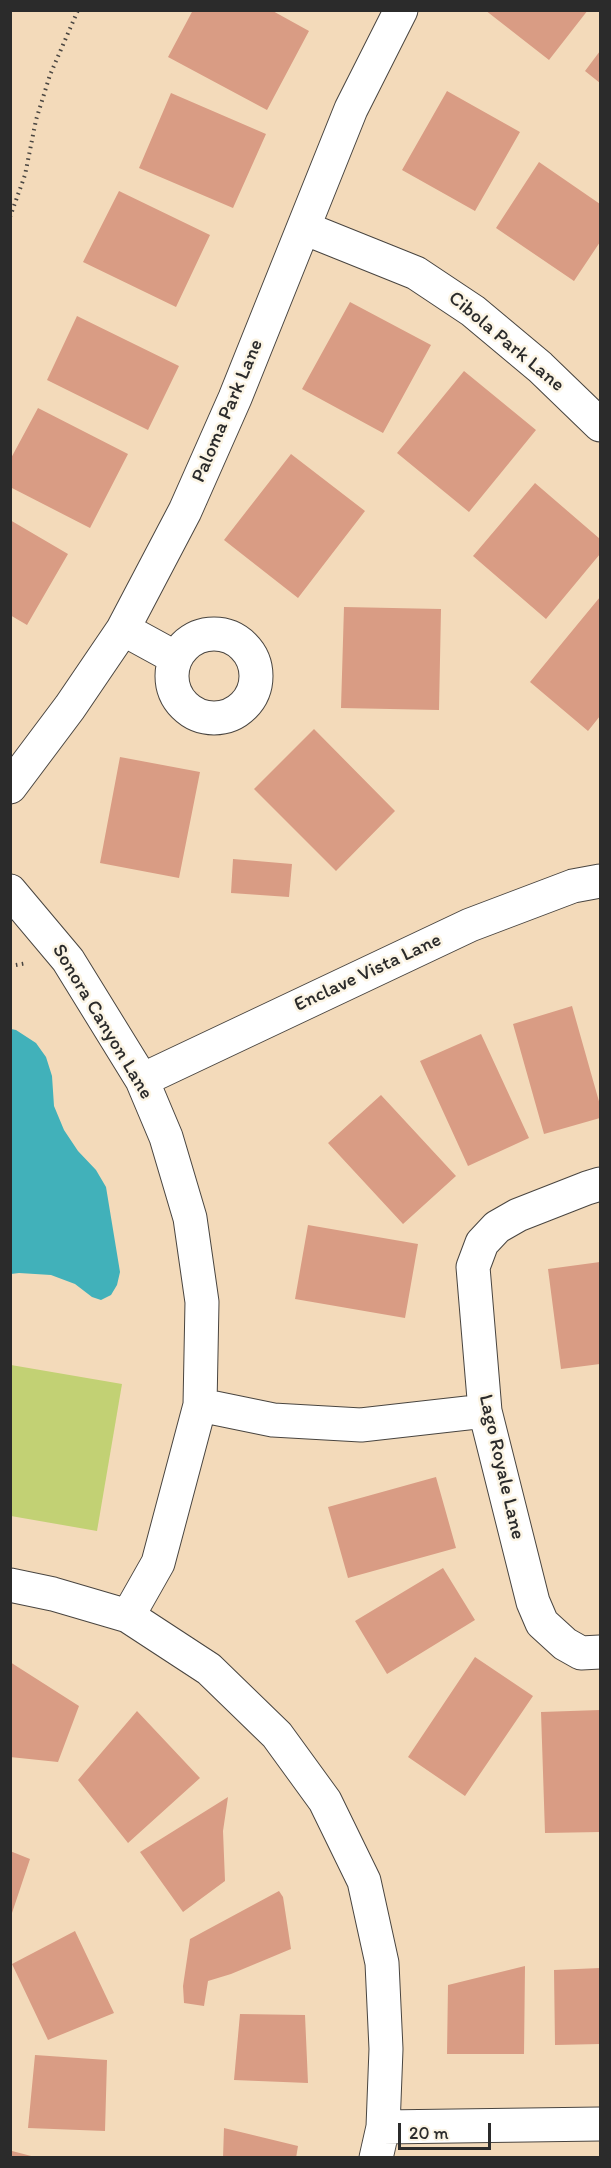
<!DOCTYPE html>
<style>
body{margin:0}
#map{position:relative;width:611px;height:2168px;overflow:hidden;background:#f3daba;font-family:Itim,sans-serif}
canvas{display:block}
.frame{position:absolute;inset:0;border:12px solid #2b2b2b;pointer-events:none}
.scale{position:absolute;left:398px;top:2123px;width:93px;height:27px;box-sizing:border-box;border:3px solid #2b2b2b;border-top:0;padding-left:8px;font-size:18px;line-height:21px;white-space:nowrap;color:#2b2b2b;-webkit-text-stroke:4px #fcf5e5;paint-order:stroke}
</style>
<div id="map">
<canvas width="611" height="2168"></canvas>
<div class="frame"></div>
<div class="scale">20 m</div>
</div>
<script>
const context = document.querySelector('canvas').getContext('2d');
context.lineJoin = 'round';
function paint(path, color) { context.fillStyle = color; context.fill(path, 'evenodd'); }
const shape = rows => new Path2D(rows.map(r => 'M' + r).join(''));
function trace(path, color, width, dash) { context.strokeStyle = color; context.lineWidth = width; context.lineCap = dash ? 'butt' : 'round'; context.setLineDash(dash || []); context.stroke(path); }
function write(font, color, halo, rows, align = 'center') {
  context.font = font + ' Itim,sans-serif'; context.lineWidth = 5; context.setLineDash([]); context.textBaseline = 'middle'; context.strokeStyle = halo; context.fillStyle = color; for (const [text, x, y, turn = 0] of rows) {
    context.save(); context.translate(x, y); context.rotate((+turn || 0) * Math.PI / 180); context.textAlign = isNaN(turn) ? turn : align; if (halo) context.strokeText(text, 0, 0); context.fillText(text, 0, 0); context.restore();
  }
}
const green = shape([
 [11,1365,122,1384,97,1531,11,1516]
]);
const water = shape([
 [11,1029,16,1030,36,1043,46,1057,52,1076,54,1106,64,1130,78,1151,96,1170,106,1187,120,1272,117,1285,111,1295,101,1300,92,1297,75,1284,51,1275,19,1273,11,1274]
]);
const building = shape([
 [193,10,271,10,309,31,267,110,168,57],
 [485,10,588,10,549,60],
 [600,51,600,83,585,71],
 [447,91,520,132,475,211,402,170],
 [171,93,266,134,233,208,139,168],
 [539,162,600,204,600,242,574,281,496,228],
 [119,191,210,235,176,307,83,262],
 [350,302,431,345,383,433,302,389],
 [77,316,179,366,148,430,47,380],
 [464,371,536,430,469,512,397,453],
 [38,408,128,454,90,528,10,487,10,460],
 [291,454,365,511,298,598,224,540],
 [535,483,600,539,600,554,546,619,473,556],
 [10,520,68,554,27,625,10,615],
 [600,597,600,716,588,731,530,682],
 [344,607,441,609,439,710,341,708],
 [314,729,395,811,336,871,254,789],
 [120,757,200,772,179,878,100,863],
 [233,859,292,864,289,897,231,893],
 [572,1006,600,1105,600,1118,544,1134,513,1024],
 [481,1034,529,1138,468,1166,420,1061],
 [381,1095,456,1176,403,1224,328,1143],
 [308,1225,418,1244,405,1318,295,1299],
 [600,1262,600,1364,561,1369,548,1269],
 [436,1477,456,1548,348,1578,328,1507],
 [443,1568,475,1620,387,1674,355,1621],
 [475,1657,533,1696,465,1796,408,1757],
 [10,1662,79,1706,58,1762,10,1757],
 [600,1710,600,1832,545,1833,541,1712],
 [137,1711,200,1778,128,1843,78,1780],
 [228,1797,223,1831,225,1881,183,1912,140,1852],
 [10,1851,30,1859,11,1916,10,1916],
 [279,1891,283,1897,291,1949,231,1974,208,1981,204,2006,184,2003,183,1986,190,1939],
 [75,1931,114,2013,48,2040,12,1964],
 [525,1966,524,2054,447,2054,448,1985],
 [600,1968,600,2044,555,2045,554,1970],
 [240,2014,305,2015,308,2083,234,2080],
 [35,2055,107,2060,105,2131,28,2128],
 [224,2128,298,2146,296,2158,223,2158],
 [12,2151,35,2157,35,2158,10,2158]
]);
const path = shape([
 [10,217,25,175,36,120,50,75,78,10],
 [10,966,27,963]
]);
const minor = shape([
 [304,228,416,273,473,311,540,367,600,425],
 [123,629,176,658],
 '172 676a42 42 0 1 1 84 0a42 42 0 1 1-84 0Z',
 [10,787,70,707,123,629,185,511,235,398,351,109,401,10],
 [10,891,68,960,142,1080,166,1137,190,1218,202,1302,200,1405,158,1563,128,1616],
 [142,1080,470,925,573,886,600,881],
 [600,1184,587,1188,518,1215,497,1227,482,1243,473,1267,485,1411,533,1602,542,1623,565,1644,581,1653,600,1652],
 [200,1405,273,1420,361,1425,485,1411],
 [10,1585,53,1594,128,1616,209,1669,277,1735,325,1801,364,1881,382,1963,386,2049,383,2127,376,2158],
 [383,2127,600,2124]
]);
const streetNames = [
 ["Cibola Park Lane",506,342,40],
 ["Paloma Park Lane",228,411,-67],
 ["Enclave Vista Lane",368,973,-25],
 ["Sonora Canyon Lane",102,1022,59],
 ["Lago Royale Lane",501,1467,77]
];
paint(green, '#c2d174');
paint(water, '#41b1ba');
paint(building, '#d99c84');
trace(minor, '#494540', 35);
trace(path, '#494540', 4, [1.5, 4.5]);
trace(minor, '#fff', 33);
write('20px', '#2b2b2b', '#fcf5e5', streetNames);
</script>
